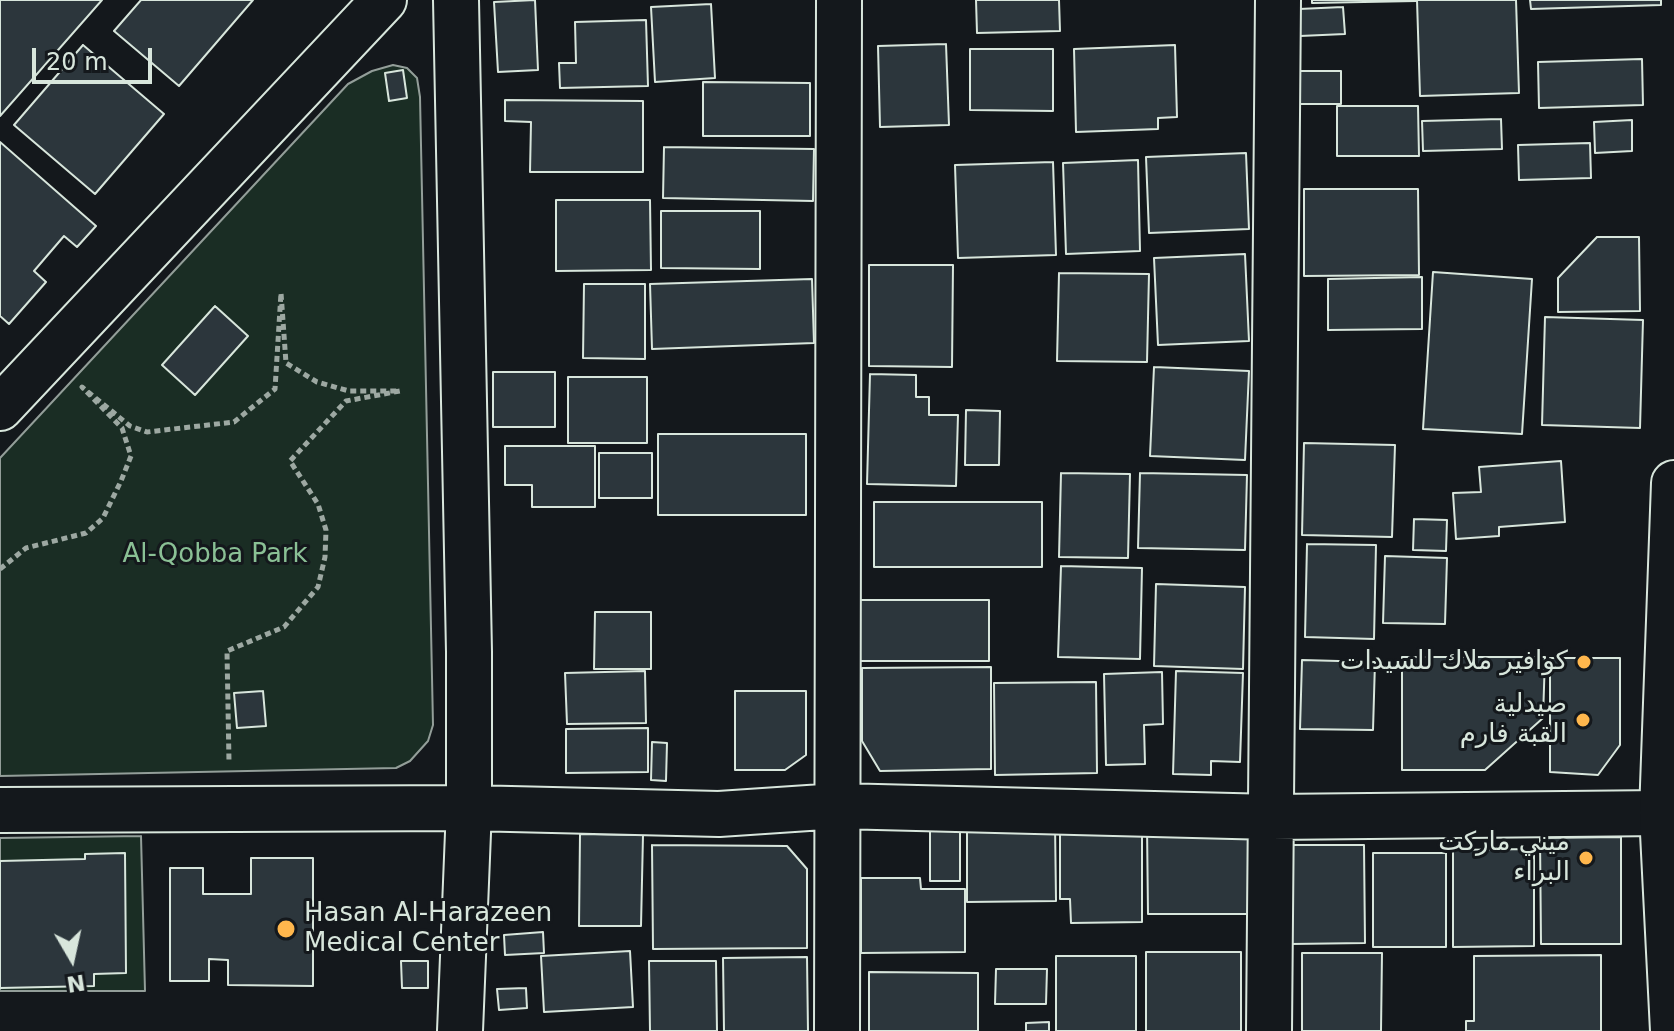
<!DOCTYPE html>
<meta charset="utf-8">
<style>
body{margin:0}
#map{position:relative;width:1674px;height:1031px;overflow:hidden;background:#14181c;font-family:"DejaVu Sans",sans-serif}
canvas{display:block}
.north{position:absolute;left:32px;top:919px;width:80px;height:80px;-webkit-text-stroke:6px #14181c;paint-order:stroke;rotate:171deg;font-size:22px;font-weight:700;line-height:32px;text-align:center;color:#d8e6dc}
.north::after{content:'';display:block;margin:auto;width:28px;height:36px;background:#d8e6dc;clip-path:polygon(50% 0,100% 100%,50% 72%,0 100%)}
.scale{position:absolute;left:32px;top:48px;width:120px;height:36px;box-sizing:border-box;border:4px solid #d8e6dc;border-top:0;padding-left:10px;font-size:24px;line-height:28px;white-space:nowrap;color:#d8e6dc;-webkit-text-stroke:6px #14181c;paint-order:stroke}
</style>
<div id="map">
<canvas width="1674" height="1031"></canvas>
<div class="north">N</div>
<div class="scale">20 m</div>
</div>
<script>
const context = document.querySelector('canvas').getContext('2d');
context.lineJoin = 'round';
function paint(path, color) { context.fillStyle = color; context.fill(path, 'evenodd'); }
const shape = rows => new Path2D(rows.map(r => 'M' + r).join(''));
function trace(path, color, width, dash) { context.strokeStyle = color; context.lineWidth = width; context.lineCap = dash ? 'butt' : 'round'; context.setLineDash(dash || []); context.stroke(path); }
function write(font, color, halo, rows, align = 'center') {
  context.font = font + ' "DejaVu Sans","Noto Sans Arabic",sans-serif'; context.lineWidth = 6; context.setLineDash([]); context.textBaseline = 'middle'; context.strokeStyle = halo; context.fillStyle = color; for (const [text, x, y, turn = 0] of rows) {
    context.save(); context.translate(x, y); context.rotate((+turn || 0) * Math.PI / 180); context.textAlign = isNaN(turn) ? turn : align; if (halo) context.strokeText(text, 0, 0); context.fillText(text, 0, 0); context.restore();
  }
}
const green = shape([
 [393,65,407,68,417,78,420,97,433,725,428,741,410,761,396,768,0,776,0,458,348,84,372,71,393,65],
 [141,836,145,991,0,991,0,838,141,836]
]);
const building = shape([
 [0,0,102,0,0,116,0,0],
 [141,0,253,0,179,86,114,31,141,0],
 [535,0,538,70,498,72,494,2,535,0],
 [976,0,1059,0,1060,31,977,33,976,0],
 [1312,0,1416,0,1416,1,1312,3,1312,0],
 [1417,0,1516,0,1519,93,1420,96,1417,0],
 [1530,0,1661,0,1661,5,1531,9,1530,0],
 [711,4,715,78,655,82,651,7,711,4],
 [1343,7,1345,34,1300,36,1299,9,1343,7],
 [646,20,648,86,560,88,559,63,576,63,575,22,646,20],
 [946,44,949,125,880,127,878,46,946,44],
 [83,45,164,114,95,194,14,125,83,45],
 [1175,45,1177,117,1158,118,1158,129,1076,132,1074,49,1175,45],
 [970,49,1053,49,1053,111,970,110,970,49],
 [1642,59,1643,105,1539,108,1538,62,1642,59],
 [403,70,407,98,389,101,385,73,403,70],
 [1295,71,1341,71,1341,104,1295,104,1295,71],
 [703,82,810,83,810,136,703,136,703,82],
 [505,100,643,101,643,172,530,172,531,122,505,121,505,100],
 [1337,106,1418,106,1419,156,1337,156,1337,106],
 [1501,119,1502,149,1423,151,1422,121,1501,119],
 [1632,120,1632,151,1595,153,1594,122,1632,120],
 [0,142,96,226,77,247,64,236,34,271,46,282,9,324,0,316,0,142],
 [1590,143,1591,178,1519,180,1518,145,1590,143],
 [664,147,814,149,813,201,663,198,664,147],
 [1246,153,1249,229,1149,233,1146,157,1246,153],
 [1138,160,1140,251,1066,254,1063,163,1138,160],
 [1053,162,1056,255,958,258,955,165,1053,162],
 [1304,189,1418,189,1419,275,1304,276,1304,189],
 [556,200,650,200,651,270,556,271,556,200],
 [661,211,760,211,760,269,661,268,661,211],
 [1597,237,1639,237,1640,311,1558,312,1558,278,1597,237],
 [1245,254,1249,341,1158,345,1154,258,1245,254],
 [869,265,953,265,952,367,869,366,869,265],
 [1433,272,1532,279,1522,434,1423,429,1433,272],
 [1059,273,1149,274,1147,362,1057,361,1059,273],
 [1422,277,1422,329,1328,330,1328,279,1422,277],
 [812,279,814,343,652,349,650,284,812,279],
 [584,284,645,284,645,359,583,358,584,284],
 [215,306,248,336,195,395,162,365,215,306],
 [1545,317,1643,320,1640,428,1542,425,1545,317],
 [1154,367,1249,371,1245,460,1150,456,1154,367],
 [493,372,555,372,555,427,493,427,493,372],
 [870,374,916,375,916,397,929,397,929,415,958,415,956,486,867,484,870,374],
 [568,377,647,377,647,443,568,443,568,377],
 [966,410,1000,411,999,465,965,465,966,410],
 [658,434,806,434,806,515,658,515,658,434],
 [1304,443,1395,445,1392,537,1302,535,1304,443],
 [505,446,595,446,595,507,532,507,532,485,505,485,505,446],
 [599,453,652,453,652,498,599,498,599,453],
 [1561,461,1565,522,1499,527,1499,536,1456,539,1453,493,1481,492,1479,467,1561,461],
 [1061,473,1130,474,1128,558,1059,557,1061,473],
 [1140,473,1247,475,1245,550,1138,548,1140,473],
 [874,502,1042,502,1042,567,874,567,874,502],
 [1414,519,1447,520,1446,551,1413,550,1414,519],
 [1307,544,1376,545,1374,639,1305,637,1307,544],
 [1385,556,1447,558,1445,624,1383,623,1385,556],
 [1061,566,1142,568,1140,659,1058,657,1061,566],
 [1156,584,1245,587,1243,669,1154,666,1156,584],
 [860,600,989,600,989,661,859,661,860,600],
 [595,612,651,612,651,669,594,669,595,612],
 [1402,657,1545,657,1543,718,1485,770,1402,770,1402,657],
 [1550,658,1620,658,1620,745,1598,775,1550,772,1550,658],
 [1302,660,1375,662,1373,730,1300,729,1302,660],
 [991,667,991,769,880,771,862,741,862,668,991,667],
 [645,671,646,723,567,724,565,673,645,671],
 [1176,671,1243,673,1240,762,1211,761,1211,775,1173,774,1176,671],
 [1162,672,1163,724,1144,725,1145,764,1106,765,1104,674,1162,672],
 [1096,682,1097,773,995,775,994,683,1096,682],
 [263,691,266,726,237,728,234,693,263,691],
 [735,691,806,691,806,755,785,770,735,770,735,691],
 [648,728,648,772,566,773,566,729,648,728],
 [652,742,667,743,666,781,651,780,652,742],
 [930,822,960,822,960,881,930,881,930,822],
 [1055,823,1056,901,967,902,967,824,1055,823],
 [1142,823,1142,922,1071,923,1070,899,1060,899,1060,824,1142,823],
 [1248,825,1248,914,1148,914,1147,826,1248,825],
 [580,834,643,835,641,926,579,926,580,834],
 [1621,837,1621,944,1541,944,1540,838,1621,837],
 [652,845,787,846,807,869,807,948,653,949,652,845],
 [1291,845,1364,845,1365,943,1291,944,1291,845],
 [1534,849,1534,946,1453,947,1453,850,1534,849],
 [125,853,126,973,94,974,94,986,0,988,0,861,85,859,85,854,125,853],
 [1373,853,1446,853,1446,947,1373,947,1373,853],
 [251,858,313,858,313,986,228,985,228,960,209,959,209,981,170,981,170,868,203,868,203,894,251,894,251,858],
 [861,878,920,878,921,889,965,889,965,952,861,953,861,878],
 [543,932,544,953,505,955,504,935,543,932],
 [630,951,633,1007,544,1012,541,956,630,951],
 [1146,952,1241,952,1241,1031,1146,1031,1146,952],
 [1302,953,1382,953,1381,1031,1302,1031,1302,953],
 [1601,955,1601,1031,1466,1031,1466,1021,1474,1021,1474,956,1601,955],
 [1056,956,1136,956,1136,1031,1056,1031,1056,956],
 [807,957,808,1031,724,1031,723,958,807,957],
 [401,961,428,961,428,988,402,988,401,961],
 [649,961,716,961,717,1031,650,1031,649,961],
 [996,969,1047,969,1046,1004,995,1004,996,969],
 [869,972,978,973,978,1031,869,1031,869,972],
 [526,988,527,1008,499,1010,497,989,526,988],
 [1049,1022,1049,1031,1026,1031,1026,1023,1049,1022]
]);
const path = shape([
 [0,569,26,548,86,533,103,518,121,481,131,456,122,428,82,387,130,426,147,432,234,422,275,389,281,293,286,363,317,382,349,391,400,391,346,401,290,461,318,504,326,530,325,557,318,587,284,627,227,651,229,762]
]);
const minor = shape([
 [456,0,469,652,469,808,460,1031],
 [0,408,384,0],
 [0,810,469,808,719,814,838,806,1272,817,1662,813],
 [837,1031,839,0],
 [1269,1031,1278,0]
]);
const major = shape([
 [1673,1031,1662,813,1674,483]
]);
const markers = [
 [1584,662,8,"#ffb74d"],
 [1583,720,8,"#ffb74d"],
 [1586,858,8,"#ffb74d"],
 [286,929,10,"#ffb74d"]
];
const parkNames = [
 ["Al-Qobba Park",215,555]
];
const poiNames = [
 ["كوافير ملاك للسيدات",1568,662],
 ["صيدلية",1567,705],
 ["القبة فارم",1567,735],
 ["ميني ماركت",1570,843],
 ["البراء",1570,873],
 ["Hasan Al-Harazeen",304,914,"left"],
 ["Medical Center",304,944,"left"]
];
paint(green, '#1a2d24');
trace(green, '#939e99', 2);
paint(building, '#2c363c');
trace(building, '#d8e6dc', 2);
trace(minor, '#d8e6dc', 48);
trace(major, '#d8e6dc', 48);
trace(path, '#9da8a2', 5, [6, 4]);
trace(minor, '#14181c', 44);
trace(major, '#14181c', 44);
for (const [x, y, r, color] of markers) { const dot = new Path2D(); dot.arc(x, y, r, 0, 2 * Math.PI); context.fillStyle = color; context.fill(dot); trace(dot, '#14181c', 3); }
write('26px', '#8ac095', '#14181c', parkNames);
write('26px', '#d8e6dc', '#14181c', poiNames, 'right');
</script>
